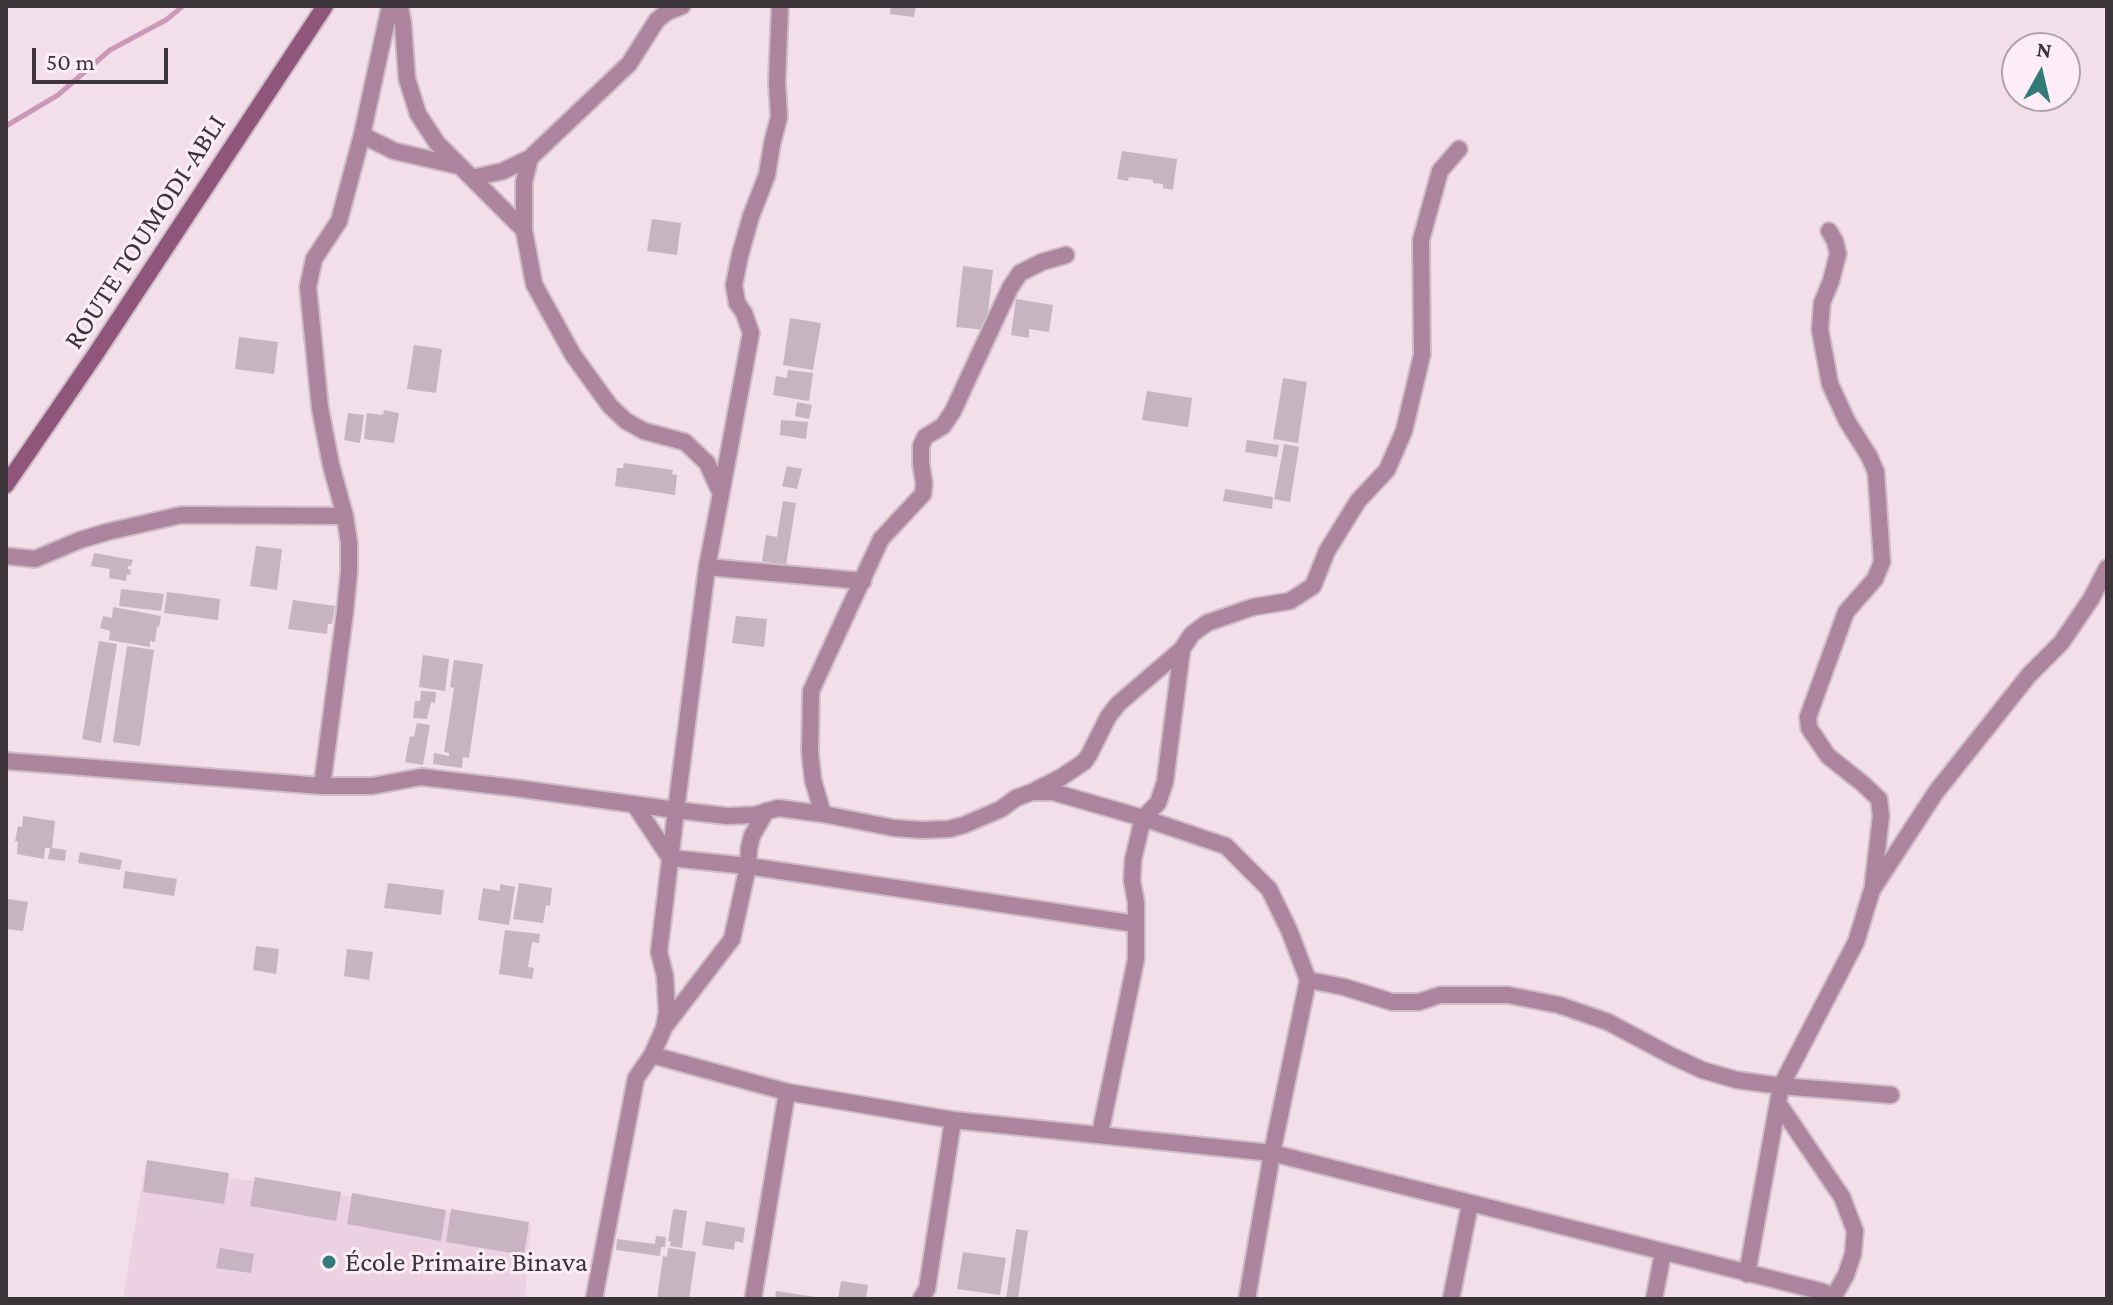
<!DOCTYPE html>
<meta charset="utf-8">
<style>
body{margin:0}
#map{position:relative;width:2113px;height:1305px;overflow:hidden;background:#f2dfea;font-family:"Crimson Pro",serif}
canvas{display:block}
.frame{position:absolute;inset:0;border:8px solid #3b3438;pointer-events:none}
.north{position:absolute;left:2001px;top:32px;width:80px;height:80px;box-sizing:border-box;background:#fdedf6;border:2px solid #afa3aa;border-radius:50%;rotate:8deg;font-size:22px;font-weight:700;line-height:32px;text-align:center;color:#3b3438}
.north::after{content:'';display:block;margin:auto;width:28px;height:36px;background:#327b77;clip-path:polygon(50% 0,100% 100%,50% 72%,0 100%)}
.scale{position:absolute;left:32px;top:48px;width:136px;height:36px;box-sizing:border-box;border:4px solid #3b3438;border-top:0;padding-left:10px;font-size:24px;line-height:28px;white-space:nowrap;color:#3b3438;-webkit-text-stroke:6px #fdedf6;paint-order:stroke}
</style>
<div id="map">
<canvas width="2113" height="1305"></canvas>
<div class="frame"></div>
<div class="north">N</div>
<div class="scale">50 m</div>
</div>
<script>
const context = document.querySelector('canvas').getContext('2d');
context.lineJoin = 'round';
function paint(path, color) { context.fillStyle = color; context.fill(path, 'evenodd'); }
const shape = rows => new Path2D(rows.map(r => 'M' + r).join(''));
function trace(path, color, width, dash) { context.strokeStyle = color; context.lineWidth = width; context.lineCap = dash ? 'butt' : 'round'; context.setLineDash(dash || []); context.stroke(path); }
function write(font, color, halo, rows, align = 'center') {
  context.font = font + ' "Crimson Pro",serif'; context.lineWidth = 6; context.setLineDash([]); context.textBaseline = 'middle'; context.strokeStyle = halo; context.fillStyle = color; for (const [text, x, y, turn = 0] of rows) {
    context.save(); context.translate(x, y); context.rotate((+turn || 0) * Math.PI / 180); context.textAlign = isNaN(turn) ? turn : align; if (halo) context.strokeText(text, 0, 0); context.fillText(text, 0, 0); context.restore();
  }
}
const built = shape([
 [145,1164,531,1225,525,1299,123,1299]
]);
const stream = shape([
 [6,126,58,95,110,50,166,20,183,6]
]);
const building = shape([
 [891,6,916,6,914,17,890,14],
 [1122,151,1177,159,1173,190,1163,188,1163,184,1153,183,1153,180,1129,177,1128,181,1117,179],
 [652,219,681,223,677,255,647,251],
 [963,266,993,270,986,330,956,327],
 [1016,299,1053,305,1049,332,1029,329,1029,338,1011,335],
 [790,318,821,323,813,370,783,365],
 [239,337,278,342,274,374,235,369],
 [414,345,442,349,436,393,407,389],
 [788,370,813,373,809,401,773,395,776,376,787,378],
 [1283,378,1307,382,1298,443,1273,439],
 [1147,391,1192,398,1188,427,1142,420],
 [797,402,812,405,809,419,795,416],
 [384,410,399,413,394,443,364,439,367,413,383,415],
 [348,413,364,415,360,443,344,440],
 [781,420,808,422,806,439,780,435],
 [1247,440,1279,445,1277,457,1245,452],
 [1284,444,1299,447,1290,502,1274,499],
 [624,463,673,470,672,474,677,475,675,495,615,486,617,468,623,468],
 [787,466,802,469,797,489,782,486],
 [1225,489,1273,497,1272,509,1223,501],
 [783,501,796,503,786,565,762,561,766,535,777,537],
 [256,546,282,549,277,590,250,586],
 [94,553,133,560,131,566,128,566,128,569,131,570,130,575,127,574,126,581,109,578,110,569,91,566],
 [121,589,164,594,161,611,119,606],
 [167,592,220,599,218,620,164,613],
 [293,600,335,606,332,624,328,624,327,634,288,629],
 [113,607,161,616,159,627,157,626,155,642,150,641,150,647,109,640,110,631,100,628,103,616,112,618],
 [736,616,767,619,764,647,732,643],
 [99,641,117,644,101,743,82,739],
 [127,646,154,650,140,746,113,742],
 [423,655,449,659,445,691,419,687],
 [454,660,483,664,469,758,463,757,462,768,433,764,434,753,449,756,449,753,444,752,454,688,450,687],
 [421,691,436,692,435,703,431,702,427,719,413,718,415,701,420,701],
 [417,723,430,725,423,765,405,762,410,736,414,737],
 [23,816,55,821,52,848,66,850,65,861,48,859,50,848,45,848,44,859,17,854,18,842,15,841,18,826,22,827],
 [80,852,122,860,120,870,78,863],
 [125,871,177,879,174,896,123,888],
 [388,883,444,890,441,915,384,908],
 [519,883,552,888,550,906,546,905,543,923,513,919],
 [500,884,515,887,509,925,478,920,483,888,500,891],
 [8,899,28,902,23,931,6,929],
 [505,930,540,934,539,943,532,942,528,967,534,968,532,979,499,974],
 [256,946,279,949,276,974,253,970],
 [347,949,373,952,369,980,344,976],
 [147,1160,229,1173,224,1204,143,1192],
 [255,1177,341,1192,336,1221,250,1206],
 [352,1193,446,1210,441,1241,347,1224],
 [451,1209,529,1222,524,1255,446,1242],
 [675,1209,687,1211,682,1248,670,1246,671,1241,668,1241,673,1210],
 [706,1221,745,1228,743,1243,735,1241,734,1250,702,1245],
 [1016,1229,1028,1231,1018,1299,1006,1299],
 [656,1236,666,1237,665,1247,661,1247,660,1256,616,1250,617,1239,655,1244],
 [220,1248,254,1254,251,1273,216,1268],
 [668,1248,696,1252,689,1299,657,1299,663,1256,667,1257],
 [963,1252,1006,1258,1000,1295,957,1289],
 [841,1281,868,1285,866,1299,838,1299],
 [776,1291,816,1297,816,1299,775,1299]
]);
const street = shape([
 [362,135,394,151,459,166],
 [472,178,503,171,530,158],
 [524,230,524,182,530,158,629,64,657,20,667,12,682,6],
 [1829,231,1835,241,1838,254,1831,281,1822,303,1820,330,1830,384,1847,421,1869,456,1876,472,1882,562,1875,579,1846,612,1808,717,1809,728,1828,756,1862,783,1879,799,1881,816,1873,884],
 [721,494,751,333,744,313,737,303,734,285,740,255,751,216,767,175,772,144,779,117,777,82,780,6],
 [6,556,35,559,80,540,107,532,181,515,345,516],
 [707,567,863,581],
 [6,761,322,786,372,786,421,777,515,788,676,810,727,816,755,815,778,808,823,814,894,828,922,830,949,829,964,825,1001,809,1016,798,1032,792,1053,792,1143,818,1226,846,1269,889,1289,930,1308,980,1272,1153,953,1120,787,1092,652,1055,664,1028,667,1012,665,976,659,952,676,810,707,567,721,494,707,463,685,442,644,431,626,421,610,406,573,355,534,284,524,230,437,143,418,114,407,79,403,24,400,6],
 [322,786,345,612,349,572,349,543,345,516,331,465,320,408,308,287,314,259,339,221,362,135,390,6],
 [1036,790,1060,778,1084,762,1089,755,1108,717,1118,704,1182,649],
 [634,804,670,858,748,866,1136,924],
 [823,814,813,780,810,753,811,691,881,539,923,494,924,483,921,464,921,446,925,437,943,426,953,411,1010,288,1020,273,1042,262,1066,255],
 [1308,980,1344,987,1392,1002,1419,1002,1440,995,1508,995,1559,1005,1608,1022,1670,1055,1702,1070,1737,1080,1781,1086,1891,1095],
 [666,1025,732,939,748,866,749,848,752,836,766,811],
 [1778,1103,1842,1197,1855,1231,1853,1254,1846,1275,1834,1296],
 [1100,1134,1136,959,1136,902,1132,881,1133,860,1143,818,1158,803,1165,782,1182,649,1192,634,1207,623,1253,607,1290,601,1313,586,1327,551,1358,501,1387,470,1404,431,1422,355,1421,240,1440,171,1459,149],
 [1747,1274,1781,1086,1856,942,1872,890,1936,792,2029,675,2061,643,2091,599,2107,568],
 [594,1299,636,1078,652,1055],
 [753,1299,787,1092],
 [921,1299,927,1289,953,1120],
 [1247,1299,1272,1153,1820,1291,1834,1296,1833,1299],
 [1451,1299,1470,1204],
 [1654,1299,1663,1253]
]);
const secondary = shape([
 [6,485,95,355,325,6]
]);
const markers = [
 [329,1262,8,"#327b77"]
];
const streetNames = [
 ["ROUTE TOUMODI-ABLI",145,232,-57]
];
const poiNames = [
 ["École Primaire Binava",345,1262]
];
paint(built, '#ebd1e1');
trace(stream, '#cb98b8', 5);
paint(building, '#c7b4c0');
trace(street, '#cdbdc6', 20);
trace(secondary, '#cdbdc6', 20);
trace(street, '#ad849e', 16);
trace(secondary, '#8f557b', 16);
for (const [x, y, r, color] of markers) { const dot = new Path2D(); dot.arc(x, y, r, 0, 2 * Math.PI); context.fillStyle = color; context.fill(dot); trace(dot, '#fdedf6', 3); }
write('28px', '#3b3438', '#fdedf6', streetNames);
write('28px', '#3b3438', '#fdedf6', poiNames, 'left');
</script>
